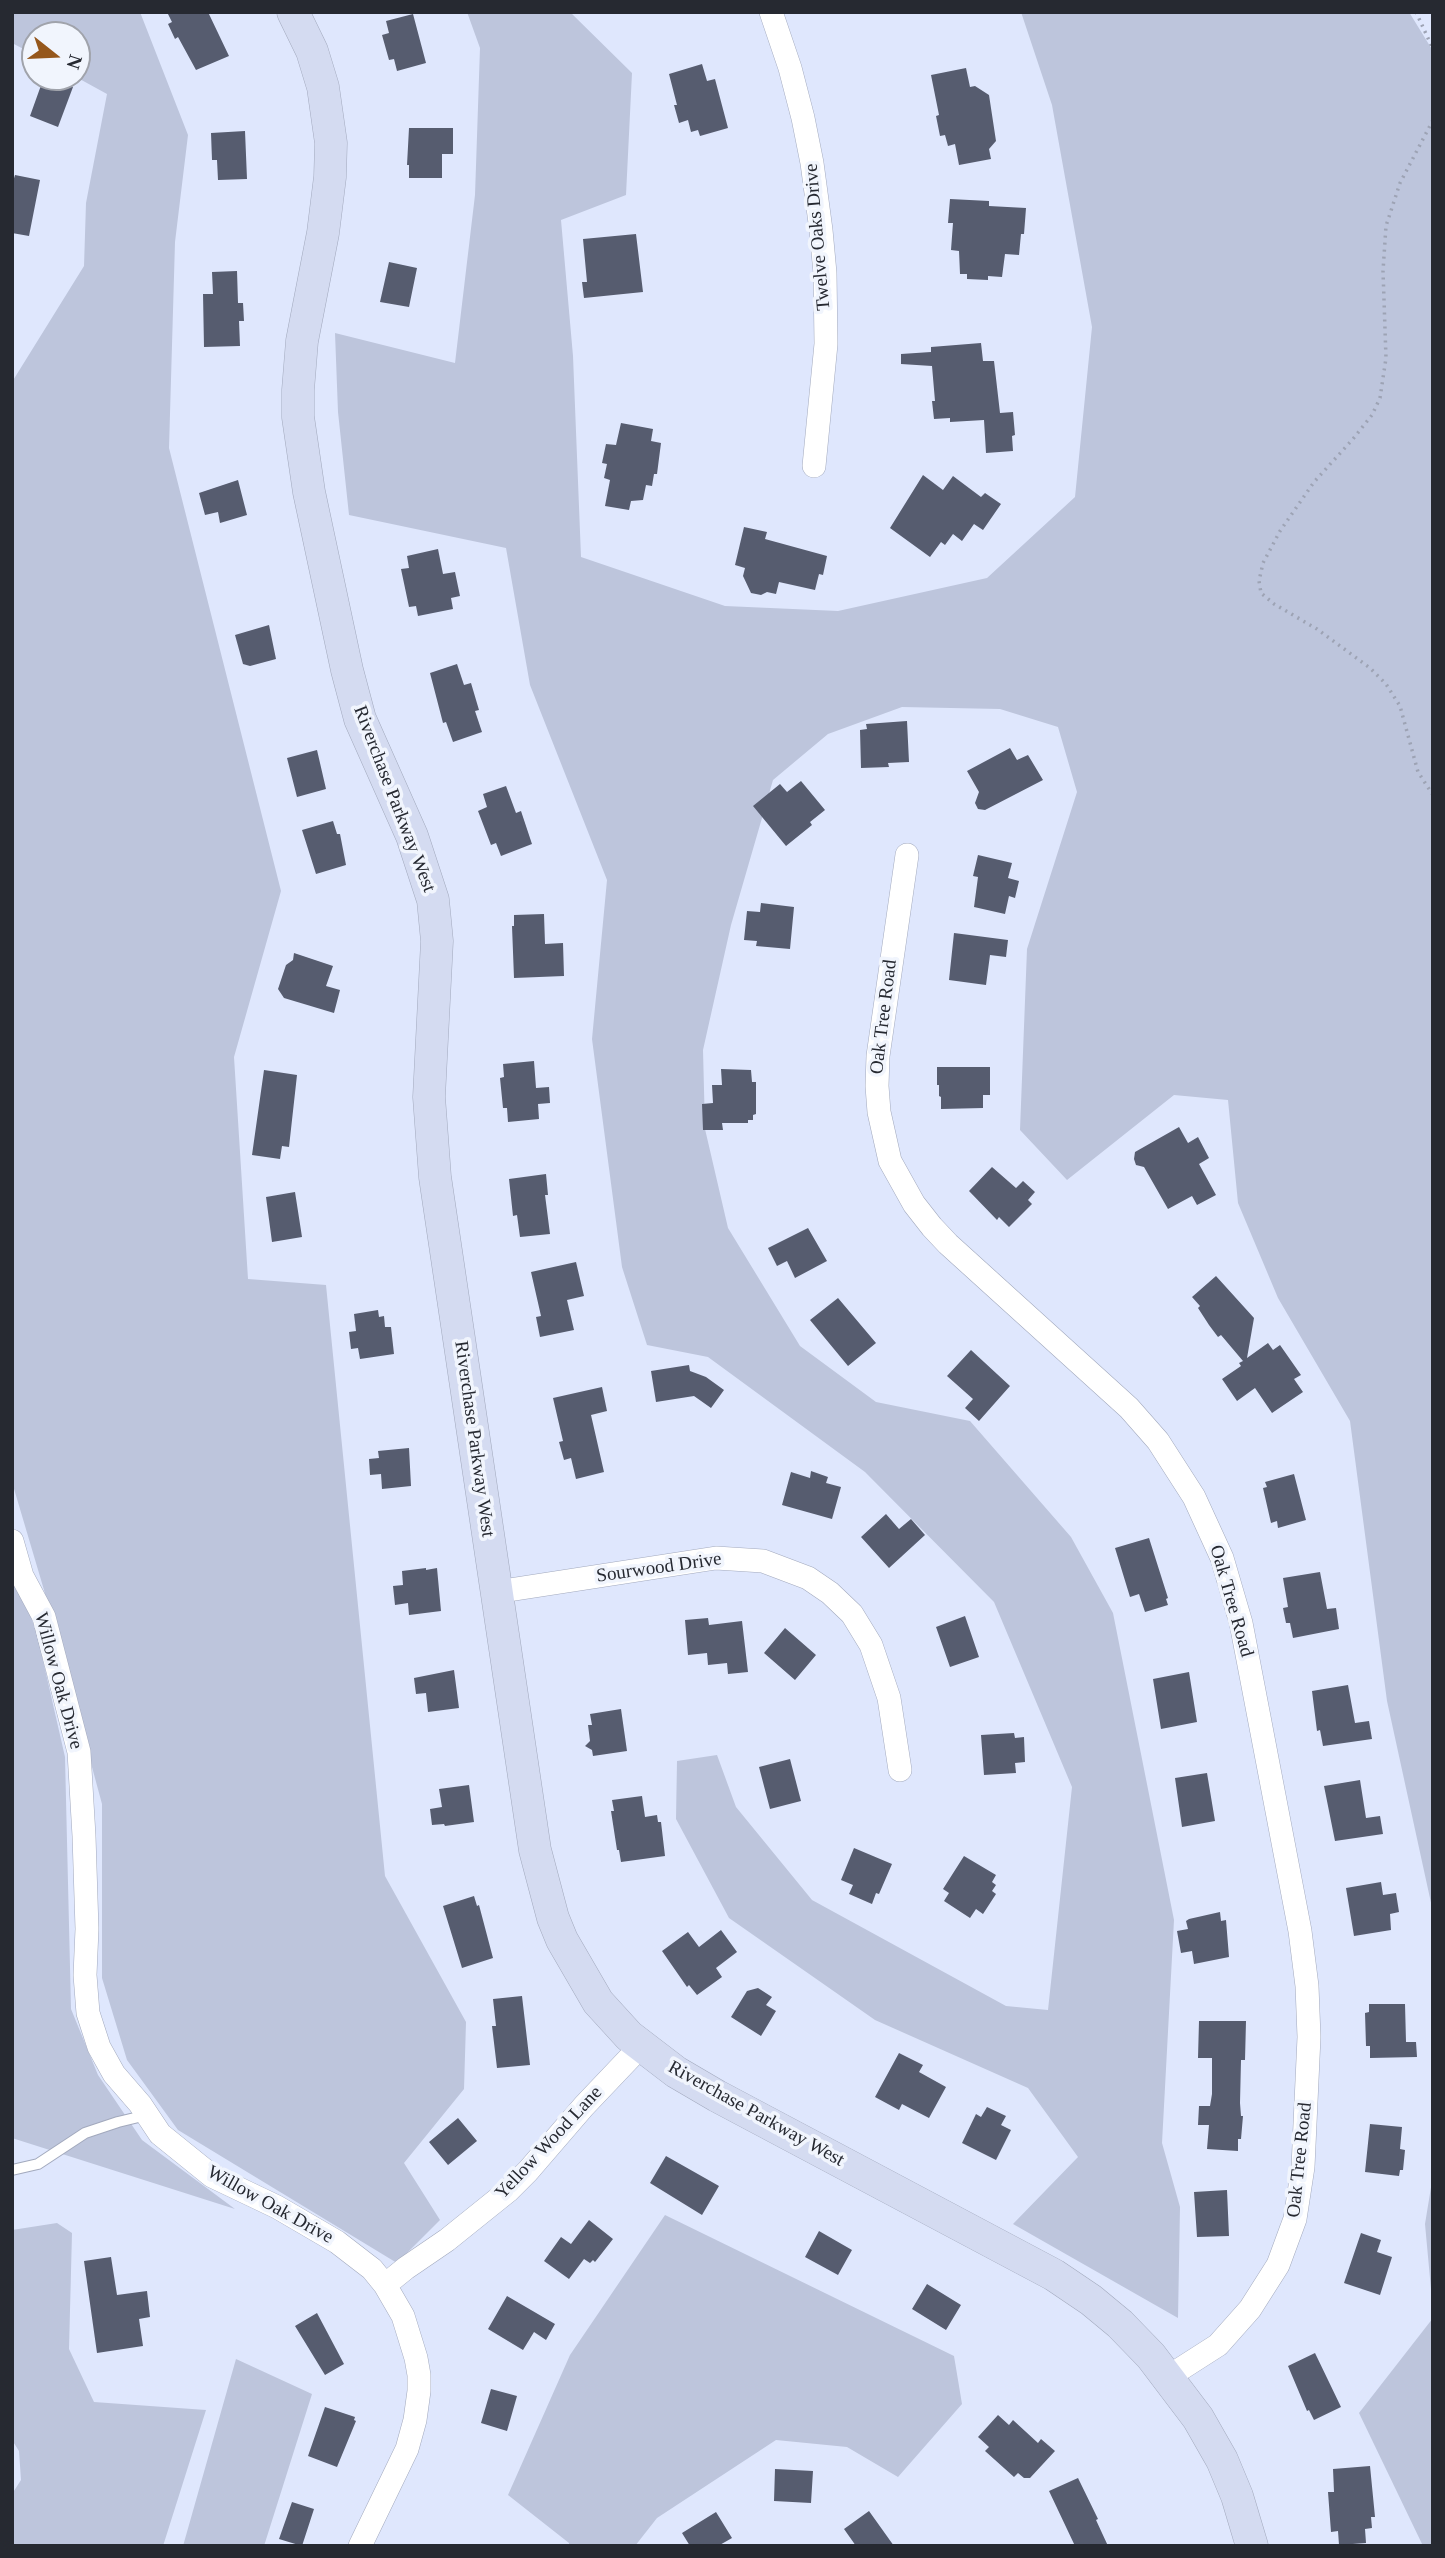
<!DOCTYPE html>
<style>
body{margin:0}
#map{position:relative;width:1445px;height:2558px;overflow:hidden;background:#dfe7fd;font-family:"Times New Roman",serif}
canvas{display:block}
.frame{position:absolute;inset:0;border:14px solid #262931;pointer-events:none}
.north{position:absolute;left:21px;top:21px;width:70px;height:70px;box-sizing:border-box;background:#f1f5fd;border:2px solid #a0a3ab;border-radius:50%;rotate:108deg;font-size:19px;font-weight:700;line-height:28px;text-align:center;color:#262931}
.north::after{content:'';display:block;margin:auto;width:24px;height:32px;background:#95571c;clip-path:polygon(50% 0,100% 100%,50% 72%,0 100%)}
</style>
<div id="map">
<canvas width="1445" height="2558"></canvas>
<div class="frame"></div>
<div class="north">N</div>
</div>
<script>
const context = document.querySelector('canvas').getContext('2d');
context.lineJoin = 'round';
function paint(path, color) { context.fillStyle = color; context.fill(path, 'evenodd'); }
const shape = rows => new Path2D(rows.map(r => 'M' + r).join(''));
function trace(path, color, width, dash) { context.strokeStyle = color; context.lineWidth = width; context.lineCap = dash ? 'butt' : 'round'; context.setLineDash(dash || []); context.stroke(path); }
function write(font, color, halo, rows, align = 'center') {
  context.font = font + ' "Times New Roman",serif'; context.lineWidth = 7; context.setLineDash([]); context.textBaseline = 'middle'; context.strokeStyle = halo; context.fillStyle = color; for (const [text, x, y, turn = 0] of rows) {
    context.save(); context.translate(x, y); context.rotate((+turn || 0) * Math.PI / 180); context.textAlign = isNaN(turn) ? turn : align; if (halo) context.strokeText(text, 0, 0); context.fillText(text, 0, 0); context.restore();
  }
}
const green = shape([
 [12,12,140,12,188,135,175,242,169,448,281,891,234,1057,248,1279,326,1285,385,1876,466,2022,464,2089,404,2163,440,2220,397,2263,178,2130,127,2060,102,1978,102,1804,44,1590,12,1482,12,382,84,266,86,203,107,94,76,77,77,35,35,35,35,55,12,43],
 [467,12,570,12,632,73,626,195,561,220,573,356,581,557,725,606,838,611,987,578,1075,497,1092,327,1052,105,1021,12,1409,12,1433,51,1433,1912,1387,1701,1350,1421,1278,1298,1238,1203,1228,1100,1174,1095,1067,1180,1020,1130,1027,949,1077,792,1058,727,1000,709,902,707,828,734,773,780,731,925,703,1050,705,1129,728,1228,800,1346,876,1402,970,1421,1071,1537,1113,1613,1174,1920,1162,2143,1180,2207,1178,2318,1013,2224,1078,2157,1028,2088,875,2020,729,1918,676,1819,677,1761,717,1755,736,1807,812,1900,1006,2006,1048,2010,1072,1787,994,1602,865,1472,708,1357,647,1345,622,1267,592,1039,607,880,530,685,506,548,349,515,338,412,335,333,455,363,475,195,480,48],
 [12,1563,37,1634,65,1757,71,2009,98,2075,142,2140,235,2209,12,2138],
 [1433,2175,1433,2311,1425,2224],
 [665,2215,954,2356,962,2404,898,2477,847,2447,776,2440,657,2518,635,2546,569,2546,569,2543,508,2495,570,2355],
 [57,2223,72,2233,69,2349,94,2402,206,2410,163,2546,12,2546,12,2494,21,2480,19,2451,12,2440,12,2230],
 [1433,2318,1433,2546,1423,2546,1359,2413],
 [236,2359,312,2394,264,2546,183,2546]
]);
const building = shape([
 [167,12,208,12,229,56,196,70,178,37,175,39,168,24,172,22],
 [413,14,426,63,397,71,394,59,389,60,382,35,389,33,386,21],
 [702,64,707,81,715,79,728,128,700,136,698,130,691,132,688,120,679,123,674,105,677,105,669,74],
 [966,68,970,87,975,86,989,95,996,141,989,149,991,159,959,165,955,144,948,146,945,135,940,136,936,116,939,115,931,75],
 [44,77,73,87,58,127,30,116],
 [409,128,453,128,453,154,442,154,442,178,409,178,409,165,407,165],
 [245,131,247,179,218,180,217,160,212,160,211,133],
 [15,175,40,180,29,236,12,233,12,185],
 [950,199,989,201,989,206,1026,208,1024,234,1021,234,1019,255,1005,254,1002,277,988,276,988,280,967,279,967,274,960,274,959,251,951,250,953,223,948,223],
 [636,234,643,292,584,298,582,282,587,282,583,239],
 [389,262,417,268,409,307,380,302],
 [237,271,238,303,243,303,244,321,239,321,240,346,204,347,203,294,213,294,212,272],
 [981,343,983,361,994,361,1000,413,1013,412,1015,435,1012,436,1013,451,986,453,984,420,950,422,950,418,934,419,932,401,935,401,932,366,901,364,901,354,931,352,931,347],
 [621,423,653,429,651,441,661,443,657,474,654,474,652,486,646,485,643,500,631,501,629,510,605,506,610,480,604,478,607,464,602,463,606,444,616,445],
 [923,475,943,490,953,476,981,497,985,493,1001,504,983,530,974,524,962,541,953,534,945,545,941,542,930,557,890,528],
 [238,480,247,515,220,523,218,512,205,515,199,493],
 [744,527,767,532,765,539,827,556,823,575,819,574,815,590,779,582,776,594,767,592,761,595,751,593,743,576,745,568,735,565],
 [438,549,443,574,455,572,460,596,451,598,453,609,418,616,416,606,409,607,401,569,409,568,407,556],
 [269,625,276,659,250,666,243,664,235,635],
 [457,664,464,685,471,683,479,710,475,711,482,732,453,742,446,722,443,723,430,673],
 [907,721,909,762,888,763,889,767,861,768,860,730,867,729,866,724],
 [1010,748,1017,760,1028,755,1043,780,985,810,978,809,975,803,979,792,967,771],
 [317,750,326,789,297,797,287,758],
 [801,781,825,810,810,822,812,825,786,846,753,806,780,784,787,792],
 [506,786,516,813,521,811,532,844,501,856,496,843,491,845,478,811,487,807,483,794],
 [333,821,337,834,340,834,346,865,316,874,302,830],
 [978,855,1012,863,1008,878,1019,881,1015,898,1009,896,1005,914,974,907,978,877,973,876],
 [761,903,794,907,790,949,756,946,757,941,744,940,747,911,760,912],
 [544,914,545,944,563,943,564,976,514,978,512,926,514,926,514,915],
 [954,933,1008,940,1006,957,990,955,986,985,949,980],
 [294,953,333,966,326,986,340,990,334,1013,284,998,278,989,286,965,293,960],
 [534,1061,536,1088,549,1087,550,1103,538,1104,539,1119,508,1122,507,1108,503,1108,500,1078,504,1077,503,1064],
 [937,1067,990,1067,990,1095,983,1095,983,1108,941,1109,941,1097,939,1096,939,1085,937,1085],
 [721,1069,751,1070,752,1082,756,1082,756,1114,753,1115,753,1120,748,1120,748,1123,722,1123,723,1130,703,1130,702,1104,713,1103,712,1085,722,1085],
 [264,1070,297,1075,289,1147,282,1146,280,1159,252,1155],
 [1179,1127,1188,1143,1198,1137,1209,1158,1199,1164,1216,1195,1197,1205,1192,1196,1168,1209,1144,1167,1136,1165,1134,1159,1135,1152],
 [992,1167,1016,1188,1023,1181,1035,1192,1028,1200,1032,1204,1009,1227,999,1217,997,1220,969,1191],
 [546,1174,548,1195,545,1195,550,1234,520,1237,517,1215,513,1216,509,1179],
 [295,1192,302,1237,272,1242,266,1197],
 [808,1228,827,1261,795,1278,787,1261,777,1266,768,1248],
 [576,1262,584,1296,567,1300,574,1330,540,1337,536,1317,541,1316,531,1272],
 [1216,1276,1254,1318,1247,1358,1268,1343,1273,1350,1280,1345,1301,1375,1294,1379,1303,1392,1272,1413,1255,1388,1237,1401,1222,1379,1241,1366,1239,1363,1243,1361,1221,1335,1218,1337,1209,1325,1198,1308,1200,1306,1192,1297],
 [838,1298,876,1343,848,1366,810,1320],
 [378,1310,379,1317,384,1316,385,1327,391,1327,394,1354,360,1359,358,1348,351,1349,349,1332,356,1331,354,1314],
 [971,1350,1010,1386,979,1421,965,1408,973,1399,947,1376],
 [689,1365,690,1371,706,1377,724,1390,711,1408,694,1396,656,1402,651,1371],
 [602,1387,607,1411,591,1415,604,1472,576,1479,571,1458,564,1460,559,1442,563,1441,553,1398],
 [409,1448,411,1486,382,1489,381,1474,370,1475,369,1459,379,1458,378,1451],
 [811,1471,828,1477,826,1483,841,1487,832,1519,782,1505,791,1472,810,1478],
 [1294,1474,1306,1520,1278,1528,1277,1521,1271,1523,1263,1488,1267,1487,1265,1482],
 [886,1514,899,1529,911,1519,925,1535,889,1568,861,1537],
 [1149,1538,1168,1598,1166,1599,1168,1605,1145,1612,1139,1594,1130,1597,1115,1548],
 [426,1568,426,1570,437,1568,441,1611,409,1615,408,1603,395,1605,393,1586,403,1585,402,1571],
 [1320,1572,1327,1609,1336,1608,1339,1629,1293,1638,1290,1623,1286,1623,1283,1608,1288,1607,1283,1578],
 [965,1616,979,1657,950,1667,936,1627],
 [708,1618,709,1625,742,1621,748,1672,728,1674,727,1663,708,1665,707,1653,688,1655,685,1620],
 [785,1628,816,1655,795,1680,764,1653],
 [454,1670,459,1708,428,1712,426,1693,416,1694,414,1678],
 [1189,1672,1197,1722,1161,1729,1153,1679],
 [1348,1685,1355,1723,1369,1721,1372,1739,1323,1746,1320,1730,1317,1731,1312,1691],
 [621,1709,627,1751,593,1756,592,1750,585,1746,590,1741,588,1725,592,1725,590,1714],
 [1014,1733,1015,1738,1024,1737,1025,1762,1015,1763,1016,1773,984,1775,981,1735],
 [790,1759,801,1801,770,1809,759,1767],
 [1207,1773,1215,1821,1182,1827,1175,1778],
 [1360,1780,1366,1818,1380,1816,1383,1834,1335,1841,1324,1786],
 [469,1785,474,1822,445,1826,444,1824,432,1825,430,1809,442,1807,439,1789],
 [642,1796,645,1817,657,1815,658,1822,661,1822,665,1856,621,1862,619,1850,617,1850,611,1811,614,1811,612,1800],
 [854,1848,892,1864,879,1894,876,1893,872,1904,849,1894,853,1885,841,1880],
 [964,1856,996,1875,992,1882,996,1885,992,1891,996,1894,983,1914,976,1909,970,1918,944,1901,949,1893,943,1889],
 [1381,1882,1383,1895,1396,1893,1399,1912,1390,1914,1391,1930,1354,1936,1346,1888],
 [474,1896,477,1906,479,1905,493,1958,462,1968,443,1906],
 [1220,1912,1221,1921,1226,1920,1229,1957,1194,1964,1192,1951,1181,1953,1177,1931,1188,1929,1186,1921,1189,1919],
 [721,1930,737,1952,716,1968,722,1977,697,1995,689,1985,687,1987,662,1951,688,1932,699,1947],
 [758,1988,772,1997,766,2005,776,2011,761,2036,731,2017,747,1991],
 [522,1996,530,2065,497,2068,492,2026,496,2026,493,1999],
 [1369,2004,1405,2004,1406,2042,1416,2042,1417,2057,1370,2058,1370,2046,1366,2046,1365,2013,1369,2012],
 [1199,2021,1246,2021,1245,2060,1241,2060,1240,2103,1241,2116,1243,2116,1241,2139,1238,2139,1238,2151,1207,2149,1209,2125,1198,2125,1199,2106,1210,2106,1212,2094,1212,2058,1198,2058],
 [899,2053,923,2065,919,2072,946,2087,929,2118,902,2104,899,2110,875,2097],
 [987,2107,1006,2116,1001,2125,1011,2130,996,2160,962,2143,976,2114,981,2117],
 [458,2118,477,2141,448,2165,429,2142],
 [1370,2124,1402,2127,1400,2149,1405,2150,1403,2170,1400,2170,1399,2176,1365,2172],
 [666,2156,719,2186,702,2215,650,2183],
 [1227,2190,1229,2236,1197,2237,1194,2192],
 [589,2220,613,2239,595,2262,593,2260,590,2263,584,2259,569,2279,544,2261,561,2237,571,2244],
 [819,2231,852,2250,838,2275,805,2257],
 [1361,2233,1381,2240,1377,2252,1392,2257,1380,2295,1344,2283],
 [111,2257,117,2295,147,2291,150,2317,139,2319,143,2346,97,2353,84,2261],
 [927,2284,961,2305,946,2330,912,2309],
 [507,2296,555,2324,546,2340,534,2332,523,2350,488,2329],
 [317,2313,344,2364,325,2375,295,2326],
 [1315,2353,1341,2407,1314,2420,1309,2410,1307,2411,1288,2366],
 [491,2389,517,2396,507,2431,481,2423],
 [325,2407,355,2417,354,2420,356,2421,337,2467,308,2456],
 [998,2415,1009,2425,1013,2420,1038,2443,1041,2439,1055,2451,1030,2478,1024,2478,1018,2473,1014,2477,985,2451,989,2447,978,2437],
 [1370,2466,1375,2517,1371,2517,1372,2528,1365,2529,1366,2543,1339,2545,1338,2531,1331,2532,1328,2492,1334,2492,1333,2469],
 [775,2469,813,2471,811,2503,774,2501],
 [1078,2478,1098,2519,1096,2520,1108,2546,1075,2546,1049,2491],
 [292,2502,314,2509,302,2546,279,2539],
 [869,2511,894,2546,856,2546,844,2529],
 [716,2512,732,2538,718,2546,690,2546,682,2533]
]);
const path = shape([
 [1416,12,1433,49],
 [1433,120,1400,183,1386,226,1383,271,1386,358,1380,398,1372,415,1353,439,1314,482,1280,531,1263,563,1259,581,1261,593,1274,604,1317,629,1370,668,1386,684,1400,706,1418,772,1433,795]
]);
const lane = shape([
 [12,2170,38,2164,85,2133,118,2122,147,2115]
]);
const street = shape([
 [771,12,790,68,803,118,812,163,821,230,825,273,826,344,814,466],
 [907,855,878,1056,877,1086,879,1112,890,1161,914,1204,932,1227,948,1244,1129,1408,1158,1441,1194,1497,1222,1558,1241,1623,1300,1931,1307,1986,1309,2037,1303,2167,1295,2219,1278,2265,1250,2309,1218,2345,1168,2377],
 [12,1541,22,1576,44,1617,79,1752,84,1836,87,1929,85,1975,88,2013,99,2047,114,2074,140,2104,160,2134,212,2176,277,2207,337,2242,372,2269,385,2285,403,2316,416,2358,419,2375,419,2391,415,2420,407,2449,360,2546],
 [496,1592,716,1558,763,1561,808,1578,830,1593,852,1614,871,1645,889,1698,900,1770],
 [385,2285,406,2268,447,2240,508,2191,528,2171,584,2106,641,2046]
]);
const secondary = shape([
 [293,12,312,51,323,87,331,143,330,177,323,233,302,341,298,390,298,417,309,492,347,670,360,719,412,836,433,900,437,941,429,1097,435,1177,535,1850,553,1918,562,1940,598,2002,629,2036,676,2072,717,2096,1054,2275,1091,2300,1120,2324,1151,2356,1198,2418,1222,2460,1237,2496,1252,2546]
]);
const streetNames = [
 ["Twelve Oaks Drive",818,237,-95],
 ["Riverchase Parkway West",394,799,69],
 ["Oak Tree Road",884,1017,-83],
 ["Riverchase Parkway West",474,1439,82],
 ["Sourwood Drive",659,1568,-8],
 ["Oak Tree Road",1231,1601,74],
 ["Willow Oak Drive",58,1681,75],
 ["Riverchase Parkway West",756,2114,29],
 ["Yellow Wood Lane",549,2143,-47],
 ["Oak Tree Road",1300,2160,-84],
 ["Willow Oak Drive",270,2205,29]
];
paint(green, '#bdc5dc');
paint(building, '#565c6f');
trace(lane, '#a2a9bd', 12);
trace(street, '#a2a9bd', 24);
trace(secondary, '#a2a9bd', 33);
trace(path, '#9da3b4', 3.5, [2, 5]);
trace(lane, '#fff', 10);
trace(street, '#fff', 23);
trace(secondary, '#d4dbf1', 32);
write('19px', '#262931', '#f1f5fd', streetNames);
</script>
